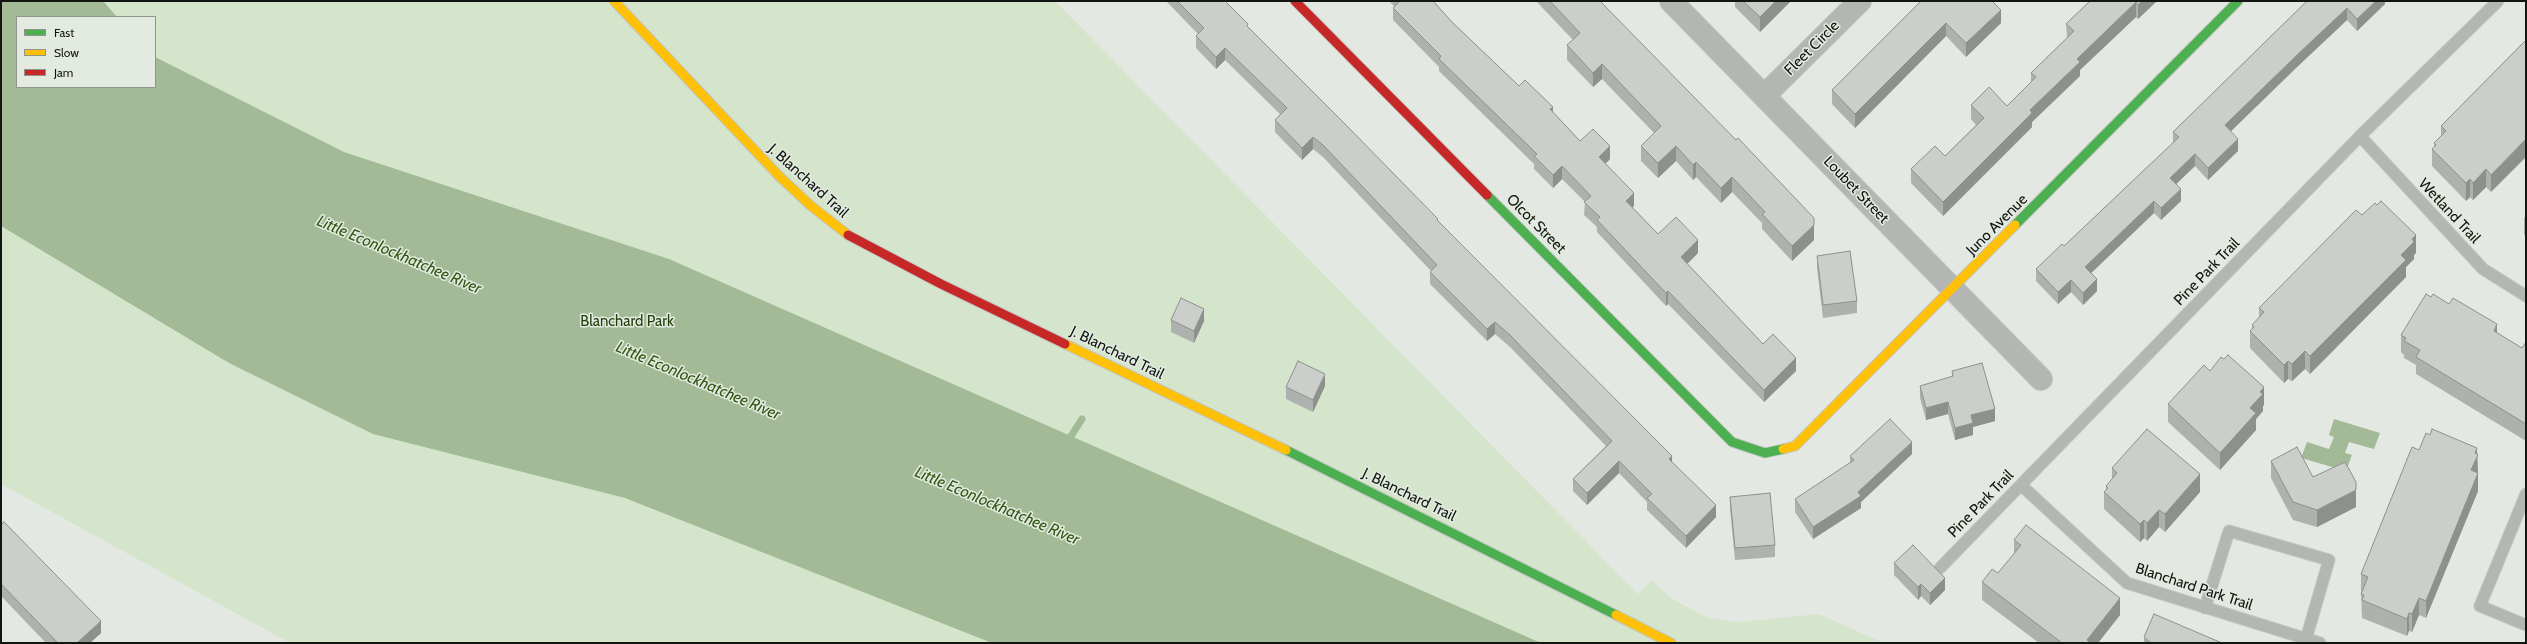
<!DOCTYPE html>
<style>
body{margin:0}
#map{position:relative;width:2527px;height:644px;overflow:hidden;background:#e4e8e3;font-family:Cabin,sans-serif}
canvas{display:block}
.frame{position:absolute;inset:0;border:2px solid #121511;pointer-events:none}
.legend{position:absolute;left:16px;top:16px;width:140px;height:72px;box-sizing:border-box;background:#e3ebe0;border:1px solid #8f958d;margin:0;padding:5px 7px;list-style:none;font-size:12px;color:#121511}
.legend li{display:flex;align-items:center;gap:8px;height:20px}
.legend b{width:20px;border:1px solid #8f958d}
</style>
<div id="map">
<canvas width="2527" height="644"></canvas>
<div class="frame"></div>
<ul class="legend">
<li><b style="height:5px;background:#4caf50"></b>Fast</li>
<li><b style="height:5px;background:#ffc107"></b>Slow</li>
<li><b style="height:5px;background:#c62828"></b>Jam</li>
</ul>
</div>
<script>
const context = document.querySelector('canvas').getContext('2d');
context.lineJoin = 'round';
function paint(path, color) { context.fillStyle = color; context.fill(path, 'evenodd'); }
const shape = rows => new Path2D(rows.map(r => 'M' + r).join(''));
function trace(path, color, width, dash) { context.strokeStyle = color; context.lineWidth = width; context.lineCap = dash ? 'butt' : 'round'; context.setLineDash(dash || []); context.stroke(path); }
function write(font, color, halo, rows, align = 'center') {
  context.font = font + ' Cabin,sans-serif'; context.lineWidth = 3; context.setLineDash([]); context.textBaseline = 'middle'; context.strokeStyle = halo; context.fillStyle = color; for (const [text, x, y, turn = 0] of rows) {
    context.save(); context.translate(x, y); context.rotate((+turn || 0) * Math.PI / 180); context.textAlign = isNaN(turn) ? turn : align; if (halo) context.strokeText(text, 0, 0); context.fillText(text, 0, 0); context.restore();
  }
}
const green = shape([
 [1,1,1055,1,1638,594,1652,580,1672,599,1708,618,1739,622,1819,614,1884,643,290,643,1,484],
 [17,17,155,17,155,87,17,87]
]);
const water = shape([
 [1,1,103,1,117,17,17,17,17,87,155,87,155,57,344,152,669,259,1541,643,992,643,625,498,373,434,229,363,1,226],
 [2334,419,2380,433,2374,449,2349,442,2345,453,2352,455,2346,471,2301,458,2307,442,2329,449,2334,437,2329,435]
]);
const stream = shape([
 [1066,444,1082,419]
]);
const lane = shape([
 [2360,136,2483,269,2526,296],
 [2021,485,2127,583,2320,643],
 [2526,494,2480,606,2526,625],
 [1940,568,2360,136,2498,1],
 [2205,608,2229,531,2329,560,2306,639]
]);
const street = shape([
 [1671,1,2041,379],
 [1764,96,1860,1]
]);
const fast = shape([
 [1487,195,1732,442,1765,453,1783,449],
 [2015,225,2238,1],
 [1286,450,1616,615]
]);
const slow = shape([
 [614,1,779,176,810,205,848,235],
 [1065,344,1286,450],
 [1783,449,1795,446,2015,225],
 [1616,615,1671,643]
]);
const jam = shape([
 [1295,1,1487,195],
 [848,235,941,284,1065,344]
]);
const wall = shape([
 [1166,1,1225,1,1248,27,1672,462,1716,517,1686,548,1647,510,1647,502,1619,473,1587,505,1573,491,1573,479,1606,446,1510,347,1495,334,1487,341,1430,284,1430,272,1431,271,1323,157,1313,149,1302,160,1275,132,1275,120,1280,114,1225,60,1216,69,1196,48,1196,36,1198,34],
 [1389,1,1433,1,1452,22,1519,86,1553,112,1580,141,1610,159,1605,164,1634,206,1632,207,1658,234,1698,253,1687,264,1763,344,1796,371,1764,402,1668,304,1666,306,1597,232,1597,227,1584,215,1585,202,1562,179,1553,188,1534,169,1534,164,1439,71,1439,67,1393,20,1393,8,1394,6],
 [1536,1,1600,1,1814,240,1792,261,1762,229,1762,223,1732,192,1721,203,1696,177,1693,180,1676,161,1658,178,1641,161,1641,146,1654,133,1602,79,1593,87,1567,60,1567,45,1573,40],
 [1735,1,1791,1,1760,32,1735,7],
 [1921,1,2001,23,1966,57,1946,36,1855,128,1832,104,1832,90],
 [2090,1,2157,1,2138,19,2136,17,2080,70,2080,76,2032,122,2032,127,1943,216,1911,183,1911,169,1945,156,1976,125,1971,119,1971,105,2007,106,2031,82,2031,73,2067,38,2066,24],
 [2307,1,2385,1,2385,4,2357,31,2347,20,2297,67,2231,131,2238,151,2208,180,2195,166,2176,184,2181,201,2161,220,2154,213,2091,273,2097,291,2083,305,2071,292,2058,304,2036,281,2036,269,2064,246,2173,143,2173,132],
 [2526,40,2491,192,2486,187,2473,200,2470,197,2466,201,2432,166,2432,149,2434,147,2434,143,2441,136,2441,126],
 [2362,215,2416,253,2414,255,2414,259,2406,267,2406,277,2310,374,2305,369,2292,381,2288,379,2284,383,2250,348,2250,331,2252,329,2252,325,2259,318,2259,308],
 [2526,215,2526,236,2524,235,2524,218],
 [1817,256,1857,301,1857,313,1823,318,1817,268],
 [1171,320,1204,321,1194,343,1171,332],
 [2497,333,2522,348,2526,342,2526,441,2416,374,2416,365,2404,358,2404,355,2401,352,2401,335],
 [1952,371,1995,421,1973,427,1973,435,1955,440,1948,414,1926,420,1920,398,1920,386,1952,377],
 [2210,371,2264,405,2263,406,2263,411,2256,419,2256,430,2220,470,2168,422,2168,404],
 [1325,386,1313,412,1286,399,1286,387],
 [2419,450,2477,454,2478,491,2426,618,2419,615,2412,632,2409,631,2407,636,2362,618,2361,594,2362,591,2361,591,2361,574],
 [1912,454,1861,502,1861,508,1813,539,1795,512,1795,499,1850,463,1850,456],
 [2271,461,2313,477,2356,507,2317,527,2293,520,2271,478],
 [2112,468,2200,492,2165,532,2159,527,2147,541,2144,538,2140,542,2104,509,2104,492,2106,490,2106,486,2112,479],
 [1730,497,1775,545,1775,557,1735,560,1730,509],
 [1,525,101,633,90,643,46,643,1,596],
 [2014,540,2120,615,2098,643,2039,643,1982,600,1982,582,1998,573,2014,554],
 [1894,563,1945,590,1930,605,1921,596,1918,600,1894,575],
 [2144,637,2222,643,2144,643]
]);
const shadedWall = shape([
 [1776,1,1791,1,1760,32,1760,17],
 [2142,1,2157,1,2138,19,2138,5],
 [2376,1,2385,1,2385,4,2357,31,2357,19],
 [2136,2,2136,17,2080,70,2080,76,2032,122,2032,127,1943,216,1943,202,2030,110,2077,59],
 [2347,8,2347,20,2297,67,2225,137,2225,125,2297,55],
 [2001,10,2001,23,1966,57,1966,43],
 [1946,23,1946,36,1855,128,1855,114],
 [1225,48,1225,60,1216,69,1216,57],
 [1602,64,1602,79,1593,87,1593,73],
 [1553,107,1553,119,1550,109],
 [1313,137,1313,149,1302,160,1302,148],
 [2238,139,2238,151,2208,180,2208,168],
 [2526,139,2526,157,2491,192,2491,175],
 [1610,146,1610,159,1599,170,1599,157],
 [1676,146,1676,161,1658,178,1658,163],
 [2195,154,2195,166,2170,190,2170,178],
 [1696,162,1696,177,1693,180,1693,165],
 [1562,166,1562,179,1553,188,1553,175],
 [2486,169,2486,187,2473,200,2473,183],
 [1732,177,1732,192,1721,203,1721,188],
 [2470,179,2470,197,2466,201,2466,183],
 [2181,189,2181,201,2161,220,2161,208],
 [1634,193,1634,206,1626,214,1626,201],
 [2154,201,2154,213,2085,279,2085,267],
 [1814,225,1814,240,1792,261,1792,246],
 [2416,235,2416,253,2414,255,2414,259,2406,267,2406,277,2310,374,2310,356,2401,255,2412,239],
 [1698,240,1698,253,1681,270,1681,257],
 [2097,279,2097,291,2083,305,2083,293],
 [2071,280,2071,292,2058,304,2058,292],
 [1668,291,1668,304,1666,306,1666,293],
 [1204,309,1204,321,1194,343,1194,331],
 [1495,322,1495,334,1487,341,1487,329],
 [2497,324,2497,342,2494,331],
 [2305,351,2305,369,2292,381,2292,364],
 [1796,358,1796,371,1764,402,1764,390],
 [2288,361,2288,379,2284,383,2284,365],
 [1325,374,1325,386,1313,412,1313,400],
 [2264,387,2264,405,2263,406,2263,411,2256,419,2256,430,2220,470,2220,453,2260,392],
 [1948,402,1948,414,1926,420,1926,408],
 [1995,409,1995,421,1973,427,1973,435,1955,440,1955,428,1971,415],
 [1912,442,1912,454,1861,502,1861,508,1813,539,1813,527,1858,492],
 [2477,448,2478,472,2471,488,2471,470,2475,453],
 [1672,456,1672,468,1669,459],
 [1619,461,1619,473,1587,505,1587,493],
 [2478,473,2478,491,2426,618,2426,601],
 [2200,474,2200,492,2165,532,2165,514],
 [2356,490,2356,507,2317,527,2317,510],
 [1716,505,1716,517,1686,548,1686,536],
 [2159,510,2159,527,2147,541,2147,523],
 [2144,520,2144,538,2140,542,2140,524],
 [1945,578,1945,590,1930,605,1930,593],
 [1921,584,1921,596,1918,600,1918,587],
 [2120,598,2120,615,2098,643,2087,643,2087,640],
 [2419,598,2419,615,2412,632,2412,614],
 [2409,613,2409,631,2407,636,2407,619],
 [101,621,101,633,90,643,77,643]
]);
const building = shape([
 [1177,1,1225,1,1248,24,1247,26,1345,124,1438,219,1437,220,1672,456,1669,459,1716,505,1686,536,1647,498,1652,494,1619,461,1587,493,1573,479,1612,441,1510,335,1495,322,1487,329,1430,272,1437,265,1323,145,1313,137,1302,148,1275,120,1287,108,1225,48,1216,57,1196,36,1204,28,1177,1],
 [1400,1,1433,1,1452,22,1519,86,1525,80,1553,107,1550,109,1580,141,1593,129,1610,146,1599,157,1634,193,1626,201,1658,234,1676,217,1698,240,1681,257,1763,344,1773,334,1796,358,1764,390,1668,291,1666,293,1597,220,1600,217,1584,202,1591,196,1562,166,1553,175,1534,156,1537,154,1439,59,1441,56,1393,8,1400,1],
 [1550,1,1600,1,1736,140,1738,138,1814,218,1814,225,1792,246,1762,214,1765,212,1732,177,1721,188,1696,162,1693,165,1676,146,1658,163,1641,146,1661,126,1602,64,1593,73,1567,45,1580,33,1550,1],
 [1743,1,1776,1,1760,17,1743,1],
 [1921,1,1992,1,2001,10,1966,43,1946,23,1855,114,1832,90,1921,1],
 [2090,1,2142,1,2138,5,2136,2,2077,59,2080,62,2030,110,2032,113,1943,202,1911,169,1935,146,1945,156,1984,118,1971,105,1989,87,2007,106,2036,77,2031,73,2074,31,2066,24,2090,1],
 [2307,1,2376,1,2357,19,2347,8,2297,55,2225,125,2238,139,2208,168,2195,154,2170,178,2181,189,2161,208,2154,201,2085,267,2097,279,2083,293,2071,280,2058,292,2036,269,2062,244,2064,246,2179,137,2173,132,2307,1],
 [2526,40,2526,139,2491,175,2486,169,2473,183,2470,179,2466,183,2432,149,2436,145,2434,143,2446,131,2441,126,2526,40],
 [2381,201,2416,235,2412,239,2414,242,2401,255,2406,260,2310,356,2305,351,2292,364,2288,361,2284,365,2250,331,2254,327,2252,325,2264,312,2259,308,2356,210,2362,215,2375,203,2377,205,2381,201],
 [1850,251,1857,301,1823,305,1817,256,1850,251],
 [2426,294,2431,297,2433,294,2449,304,2453,298,2497,324,2494,331,2522,348,2526,342,2526,424,2416,357,2420,350,2404,341,2406,338,2401,335,2426,294],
 [1181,298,1204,309,1194,331,1171,320,1181,298],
 [2228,355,2264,387,2260,392,2263,394,2250,408,2256,413,2220,453,2168,404,2204,365,2210,371,2221,357,2224,359,2228,355],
 [1298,361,1325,374,1313,400,1286,387,1298,361],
 [1982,363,1995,409,1971,415,1973,423,1955,428,1948,402,1926,408,1920,386,1953,376,1952,371,1982,363],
 [1890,419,1912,442,1858,492,1861,496,1813,527,1795,499,1854,460,1850,456,1890,419],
 [2147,429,2200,474,2165,514,2159,510,2147,523,2144,520,2140,524,2104,492,2108,488,2106,486,2117,473,2112,468,2147,429],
 [2432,429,2477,448,2475,453,2478,455,2471,470,2478,473,2426,601,2419,598,2412,614,2409,613,2407,619,2362,600,2364,595,2361,594,2368,577,2361,574,2412,447,2419,450,2426,433,2430,435,2432,429],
 [2297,447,2313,477,2345,462,2356,482,2356,490,2317,510,2293,502,2271,461,2297,447],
 [1770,493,1775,545,1735,548,1730,497,1770,493],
 [4,522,101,621,77,643,58,643,1,584,1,525,4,522],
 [2026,525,2120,598,2087,640,2091,643,2062,643,1982,582,1992,569,1998,573,2021,545,2014,540,2026,525],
 [1913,545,1945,578,1930,593,1921,584,1918,587,1894,563,1913,545],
 [2154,614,2222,643,2151,643,2144,637,2154,614]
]);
const streetNames = [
 ["Fleet Circle",1812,48,-45],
 ["J. Blanchard Trail",808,181,42],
 ["Loubet Street",1856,190,46],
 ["Wetland Trail",2449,211,47],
 ["Olcot Street",1536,224,45],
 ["Juno Avenue",1997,225,-45],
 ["Pine Park Trail",2207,272,-46],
 ["J. Blanchard Trail",1117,353,26],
 ["J. Blanchard Trail",1409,495,26],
 ["Pine Park Trail",1981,504,-46],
 ["Blanchard Park Trail",2194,587,18]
];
const parkNames = [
 ["Blanchard Park",627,322]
];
const waterNames = [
 ["Little Econlockhatchee River",399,255,23],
 ["Little Econlockhatchee River",698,381,23],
 ["Little Econlockhatchee River",997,506,23]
];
paint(green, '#d5e5cc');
paint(water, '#a3ba97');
trace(stream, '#a3ba97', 7);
trace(lane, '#c3c5c2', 13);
trace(street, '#c3c5c2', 24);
trace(fast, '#c3c5c2', 11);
trace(slow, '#c3c5c2', 11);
trace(jam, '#c3c5c2', 11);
trace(lane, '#b4b6b4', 11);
trace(street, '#b4b6b4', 22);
trace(fast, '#4caf50', 9);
trace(slow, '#ffc107', 9);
trace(jam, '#c62828', 9);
paint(wall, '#afb1ae');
paint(shadedWall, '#8e908d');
paint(building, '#cbceca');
trace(building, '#8e908d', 1);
write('15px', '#121511', '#e3ebe0', streetNames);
write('15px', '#213e0b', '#e3ebe0', parkNames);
write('italic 16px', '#315814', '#e3ebe0', waterNames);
</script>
